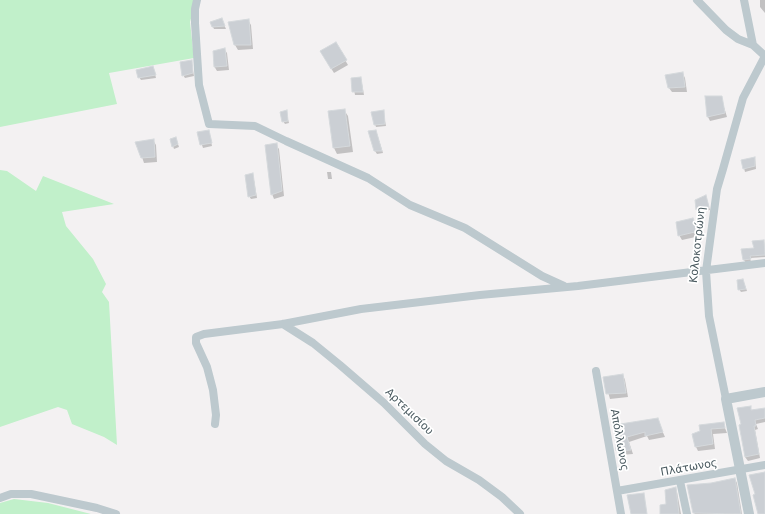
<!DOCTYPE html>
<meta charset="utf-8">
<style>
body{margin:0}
canvas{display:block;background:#f3f1f2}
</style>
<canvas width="765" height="514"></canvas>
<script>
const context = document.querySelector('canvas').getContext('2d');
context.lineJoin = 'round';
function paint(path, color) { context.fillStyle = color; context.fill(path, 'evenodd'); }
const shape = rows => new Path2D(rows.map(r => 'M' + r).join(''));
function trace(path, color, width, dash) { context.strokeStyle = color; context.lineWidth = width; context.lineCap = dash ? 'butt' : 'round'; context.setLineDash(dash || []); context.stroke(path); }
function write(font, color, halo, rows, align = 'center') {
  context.font = font + ' "DejaVu Sans",sans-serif'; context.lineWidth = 3.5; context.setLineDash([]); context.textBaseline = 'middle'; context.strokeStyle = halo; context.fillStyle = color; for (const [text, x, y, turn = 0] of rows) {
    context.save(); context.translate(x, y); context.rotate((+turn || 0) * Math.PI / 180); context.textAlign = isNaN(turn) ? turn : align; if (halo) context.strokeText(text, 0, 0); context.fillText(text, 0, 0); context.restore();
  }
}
const green = shape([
 [0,0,196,0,190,22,194,58,109,73,117,104,0,127],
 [0,170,7,171,36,191,43,176,114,204,62,212,66,226,93,259,106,284,102,292,109,302,117,445,104,437,72,424,67,410,58,407,0,427],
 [14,499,48,503,91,514,0,514,0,503]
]);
const shadow = shape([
 [760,0,765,0,765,13,760,7],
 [248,20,251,25,253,49,238,50,235,45],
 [223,22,226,29,214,29,213,27],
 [335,43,348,65,334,73,321,52],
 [224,49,227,53,229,70,217,71,214,66],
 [191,61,194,76,185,78,183,75],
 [154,70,156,78,141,80,139,77],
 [683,74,685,78,687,92,672,92,669,88],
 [361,78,364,95,355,95,352,79],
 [706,97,721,97,727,117,710,121,708,117],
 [344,110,348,116,353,152,337,154,334,148],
 [383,111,386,126,376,127,375,124],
 [286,112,289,123,285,124,283,121],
 [209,131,212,146,203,148,198,133],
 [376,131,377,134,383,153,377,154,375,151],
 [176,138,179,147,174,149,173,146],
 [153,140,156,145,157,162,144,163,137,142],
 [276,145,279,149,284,196,274,199,272,194],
 [755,158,756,169,745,172,742,160],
 [327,172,331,172,332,179,328,179],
 [253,174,257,198,251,199,249,196],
 [706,196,710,210,699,212,697,210],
 [695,223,700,236,682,240,679,235],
 [764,241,765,257,750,258,751,262,746,263,744,260],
 [743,280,747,291,741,292,739,289],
 [623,375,625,380,628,397,610,399,604,378],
 [750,407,752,411,765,409,765,422,756,424,758,429,755,430,760,458,748,461,745,457,742,425],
 [657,419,665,437,649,440,647,436,629,442,633,454,620,455,617,451,615,426],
 [723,423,727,433,713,434,715,449,698,451,696,447,701,432],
 [735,479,737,483,742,514,695,514,694,513,711,484],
 [675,488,677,492,681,514,661,514]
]);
const building = shape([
 [222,18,225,26,212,27,210,22,222,18],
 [249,19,251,45,234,45,228,22,249,19],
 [336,42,347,60,331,69,320,51,336,42],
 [225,48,227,66,214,67,213,51,225,48],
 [192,60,193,73,182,76,180,62,192,60],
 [153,66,156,75,138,78,136,70,153,66],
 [683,72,685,87,668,88,665,75,683,72],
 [361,77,363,92,352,92,351,78,361,77],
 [705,96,722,96,725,113,707,117,705,96],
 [345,109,350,146,333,148,328,111,345,109],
 [287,110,288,121,282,122,280,112,287,110],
 [384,110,385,124,374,125,371,112,384,110],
 [209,130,212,143,200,145,197,132,209,130],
 [376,130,382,151,374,151,368,131,376,130],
 [176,137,178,144,172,147,170,139,176,137],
 [154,139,155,157,141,158,135,142,154,139],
 [277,143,282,191,271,195,265,145,277,143],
 [755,157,755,166,743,169,741,160,755,157],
 [253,173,256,195,248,197,245,175,253,173],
 [706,195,709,207,696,210,695,200,706,195],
 [693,218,699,231,678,236,676,222,693,218],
 [764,240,765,255,750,256,751,259,743,260,741,249,754,248,752,241,764,240],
 [743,279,746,289,738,290,737,280,743,279],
 [623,374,626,393,606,394,603,377,623,374],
 [751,406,751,410,765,408,765,418,755,420,756,426,754,426,759,454,745,457,739,425,741,424,737,408,751,406],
 [658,418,663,432,645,436,645,432,627,437,631,450,616,451,614,425,658,418],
 [724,422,725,428,711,429,713,444,695,447,692,434,700,431,699,425,724,422],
 [765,472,765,514,758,514,753,495,755,494,749,475,765,472],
 [735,478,741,514,693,513,687,485,711,483,735,478],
 [676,487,679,514,660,514,660,505,666,504,665,490,676,487],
 [644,493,647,514,631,514,627,495,644,493]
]);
const minor = shape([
 [197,0,195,9,195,23,199,85,209,124,255,126,286,141,368,178,410,205,465,228,542,276,564,286],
 [697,0,726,30,738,39,753,45,765,56],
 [744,0,753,45],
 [283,324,313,343,340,365,384,403,425,444,446,461,479,480,502,497,520,514],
 [596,371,621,514],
 [726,399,709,316,706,271,717,189,723,169,743,98,765,56],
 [215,424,216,415,213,390,207,367,196,343,196,337,204,334,283,324,361,309,480,295,578,286,765,263],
 [680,481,687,514],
 [617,491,765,465],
 [0,498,11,494,31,494,97,508,116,514]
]);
const tertiary = shape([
 [749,514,726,399,765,392]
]);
const streetNames = [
 ["Κολοκοτρώνη",698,245,-84],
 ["Αρτεμισίου",409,412,44],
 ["Απόλλωνος",619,440,80],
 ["Πλάτωνος",689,468,-10]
];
paint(green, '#c1f0ca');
paint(shadow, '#0003');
paint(building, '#cbcfd4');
trace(building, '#d5d9dc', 1);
trace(minor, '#bdc9ce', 8);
trace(tertiary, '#bdc9ce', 10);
write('11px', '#49595f', '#fff', streetNames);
</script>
